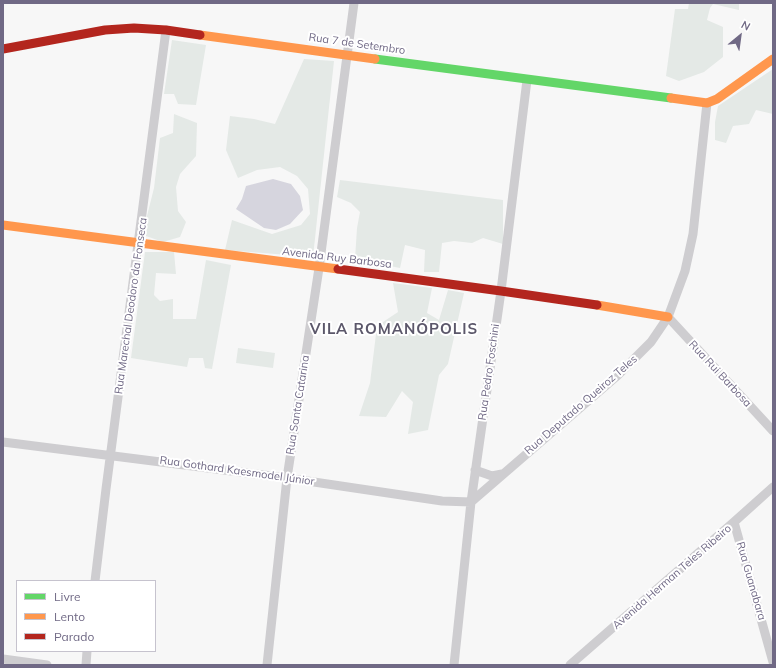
<!DOCTYPE html>
<meta charset="utf-8">
<style>
body{margin:0}
#map{position:relative;width:776px;height:668px;overflow:hidden;background:#f7f7f7;font-family:Mulish,sans-serif}
canvas{display:block}
.frame{position:absolute;inset:0;border:4px solid #706985;pointer-events:none}
.legend{position:absolute;left:16px;top:580px;width:140px;height:72px;box-sizing:border-box;background:#fff;border:1px solid #c6c3ce;margin:0;padding:5px 7px;list-style:none;font-size:12px;color:#706985}
.legend li{display:flex;align-items:center;gap:8px;height:20px}
.legend b{width:20px;border:1px solid #c6c3ce}
.north{position:absolute;left:720px;top:16px;width:40px;height:40px;-webkit-text-stroke:3px #fff;paint-order:stroke;rotate:29deg;font-size:11px;font-weight:700;line-height:16px;text-align:center;color:#706985}
.north::after{content:'';display:block;margin:auto;width:14px;height:18px;background:#706985;clip-path:polygon(50% 0,100% 100%,50% 72%,0 100%)}
</style>
<div id="map">
<canvas width="776" height="668"></canvas>
<div class="frame"></div>
<ul class="legend">
<li><b style="height:5px;background:#63d668"></b>Livre</li>
<li><b style="height:5px;background:#ff974d"></b>Lento</li>
<li><b style="height:5px;background:#b3261e"></b>Parado</li>
</ul>
<div class="north">N</div>
</div>
<script>
const context = document.querySelector('canvas').getContext('2d');
context.lineJoin = 'round';
function paint(path, color) { context.fillStyle = color; context.fill(path, 'evenodd'); }
const shape = rows => new Path2D(rows.map(r => 'M' + r).join(''));
function trace(path, color, width, dash) { context.strokeStyle = color; context.lineWidth = width; context.lineCap = dash ? 'butt' : 'round'; context.setLineDash(dash || []); context.stroke(path); }
function write(font, color, halo, rows, align = 'center') {
  context.font = font + ' Mulish,sans-serif'; context.lineWidth = 4; context.setLineDash([]); context.textBaseline = 'middle'; context.strokeStyle = halo; context.fillStyle = color; for (const [text, x, y, turn = 0] of rows) {
    context.save(); context.translate(x, y); context.rotate((+turn || 0) * Math.PI / 180); context.textAlign = isNaN(turn) ? turn : align; if (halo) context.strokeText(text, 0, 0); context.fillText(text, 0, 0); context.restore();
  }
}
const green = shape([
 [689,3,739,3,739,10,713,4,710,8,707,20,723,27,723,57,704,72,679,81,666,76,675,9,688,9],
 [172,40,206,45,196,105,178,104,174,94,164,94],
 [304,59,334,61,313,257,225,250,232,220,272,234,301,225,310,214,308,189,297,176,280,167,257,170,238,178,226,150,230,116,254,119,275,124],
 [773,69,773,114,756,110,749,124,733,126,726,143,715,140,715,122,718,106],
 [174,114,197,123,196,156,180,174,176,187,178,211,186,222,180,237,163,242,146,236,146,220,154,188,160,138,173,133],
 [340,180,503,200,503,244,483,238,472,243,454,241,442,243,439,272,424,272,425,250,405,245,400,268,355,259,357,228,360,212,351,203,337,197],
 [145,252,174,252,176,274,156,273,154,295,160,301,173,299,173,319,196,319,206,260,231,265,212,369,205,368,203,358,189,358,187,367,131,358],
 [393,283,432,288,427,313,439,320,448,290,464,293,448,364,439,375,428,430,408,434,413,402,402,391,386,417,359,416,370,383,377,326,398,312],
 [238,348,275,353,273,368,236,363]
]);
const water = shape([
 [273,179,291,184,300,196,303,210,290,224,276,230,264,228,236,209,242,199,246,186]
]);
const street = shape([
 [668,317,773,431],
 [3,442,287,478,442,501,471,502],
 [475,470,492,476,502,474],
 [471,502,618,375,651,342,668,317,685,271,693,234,707,103],
 [734,522,773,662],
 [95,581,106,489,166,30],
 [3,659,47,665],
 [86,665,87,651],
 [267,665,287,478,319,268,354,3],
 [454,665,471,502,501,291,527,80],
 [570,665,734,522,773,487]
]);
const fast = shape([
 [375,59,671,98]
]);
const slow = shape([
 [200,35,375,59],
 [671,98,707,103,717,99,773,59],
 [3,225,338,269],
 [597,305,668,317]
]);
const jam = shape([
 [3,49,105,30,134,28,166,30,200,35],
 [338,269,501,291,597,305]
]);
const streetNames = [
 ["Rua 7 de Setembro",357,44,8],
 ["Avenida Ruy Barbosa",337,258,7],
 ["Rua Marechal Deodoro da Fonseca",131,306,-82],
 ["Rua Pedro Foschini",489,372,-82],
 ["Rua Rui Barbosa",720,374,47],
 ["Rua Santa Catarina",298,405,-81],
 ["Rua Deputado Queiroz Teles",581,405,-41],
 ["Rua Gothard Kaesmodel Júnior",237,471,8],
 ["Avenida Herman Teles Ribeiro",672,577,-41],
 ["Rua Guanabara",751,581,74]
];
const districtNames = [
 ["VILA ROMANÓPOLIS",394,329]
];
paint(green, '#e4e9e6');
paint(water, '#d6d5de');
trace(street, '#cecdd0', 9);
trace(fast, '#63d668', 9);
trace(slow, '#ff974d', 9);
trace(jam, '#b3261e', 9);
write('11px', '#706985', '#fff', streetNames);
context.letterSpacing = '1px';
write('bold 15px', '#5b576a', '#fff', districtNames);
context.letterSpacing = '0px';
</script>
